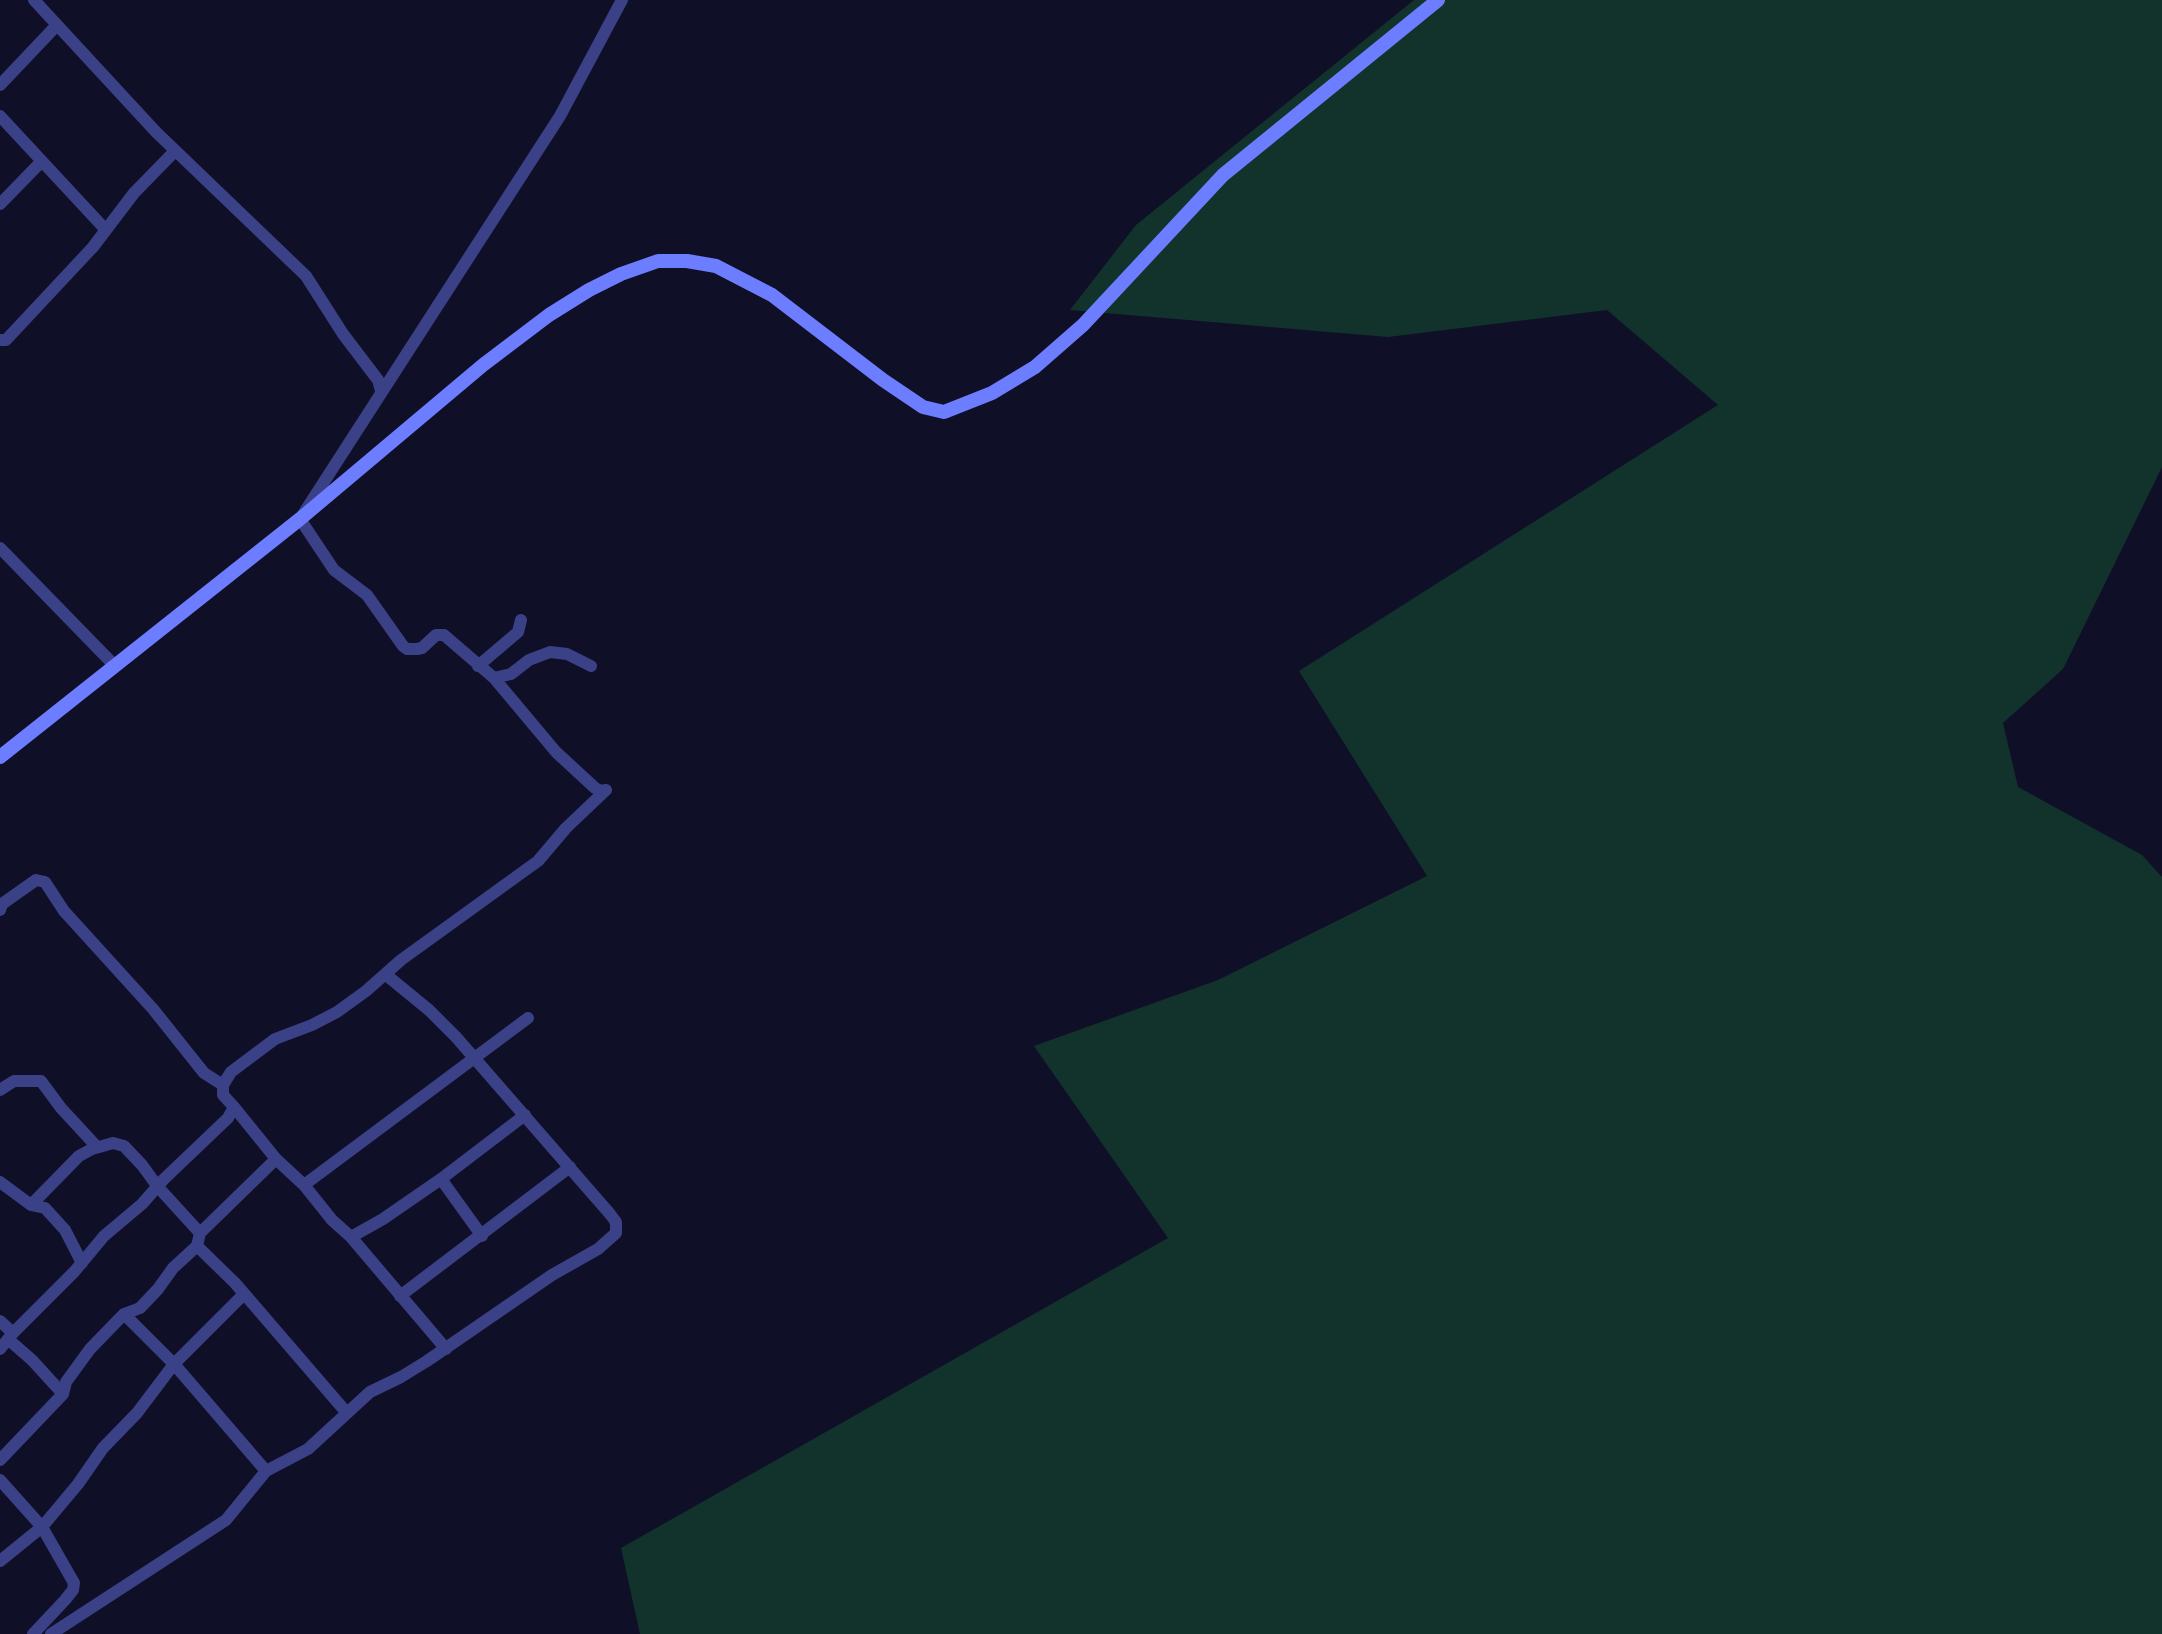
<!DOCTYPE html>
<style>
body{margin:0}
canvas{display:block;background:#100f28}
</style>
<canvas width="2162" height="1634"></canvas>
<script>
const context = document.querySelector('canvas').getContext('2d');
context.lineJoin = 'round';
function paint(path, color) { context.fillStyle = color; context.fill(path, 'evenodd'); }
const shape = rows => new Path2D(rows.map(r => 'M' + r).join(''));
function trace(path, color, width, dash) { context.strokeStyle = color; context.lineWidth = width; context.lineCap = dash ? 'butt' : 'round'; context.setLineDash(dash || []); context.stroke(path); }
const green = shape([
 [1414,0,2162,0,2162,467,2063,669,2003,723,2018,787,2142,855,2162,877,2162,1634,640,1634,621,1548,1168,1238,1034,1046,1218,980,1427,876,1299,671,1718,405,1607,310,1388,337,1070,310,1136,225]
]);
const street = shape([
 [34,0,156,132,306,276,343,334,378,380,381,391],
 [0,85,57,25],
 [0,116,105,229],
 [0,204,41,162],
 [0,340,6,340,93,247,134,193,175,151],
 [0,548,115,666],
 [478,666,518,632,521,620],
 [494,678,511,674,529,660,550,652,567,654,591,666],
 [606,790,601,791,595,788,556,752,494,678,444,635,436,635,422,648,417,649,407,649,403,646,367,595,334,570,300,519,560,116,622,0],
 [0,910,2,904,36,880,45,882,64,911,153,1009,204,1073,223,1085],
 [0,1090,14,1081,41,1081,61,1108,97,1147],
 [234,1107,276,1159,304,1185,332,1220,351,1237,446,1349],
 [441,1179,482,1236],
 [0,1182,31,1205,45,1208,65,1230,82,1263],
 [304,1185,528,1018],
 [31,1205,79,1156,92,1149,113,1143,124,1146,142,1165,158,1187,200,1233],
 [351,1237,383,1219,441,1179,525,1115],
 [197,1246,235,1283,346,1412],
 [400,1296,570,1167],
 [124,1314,174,1364,266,1471],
 [0,1321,13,1333],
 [9,1340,32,1360,63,1394],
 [0,1349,13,1333,74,1272,104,1236,142,1204,164,1179,228,1118,234,1107,223,1095,223,1085,231,1072,275,1039,312,1025,337,1012,366,991,401,960,538,861,566,828,606,790],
 [0,1460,63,1394,66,1382,90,1349,124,1314,140,1308,158,1289,173,1268,197,1246,200,1233,276,1159],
 [0,1480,42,1527,74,1583,73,1590,65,1600,33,1634],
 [0,1561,42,1527,78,1484,103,1448,137,1413,174,1364,244,1294],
 [51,1634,226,1520,266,1471,308,1449,370,1392,401,1377,427,1361,552,1275,598,1249,616,1233,616,1222,610,1214,456,1037,429,1010,385,974]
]);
const secondary = shape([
 [0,757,300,519,483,365,549,315,589,290,621,274,658,261,687,261,716,266,772,295,883,380,923,407,944,412,992,393,1035,367,1083,325,1223,175,1438,0]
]);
paint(green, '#12322c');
trace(street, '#3a4187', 12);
trace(secondary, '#6d7dff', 14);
</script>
